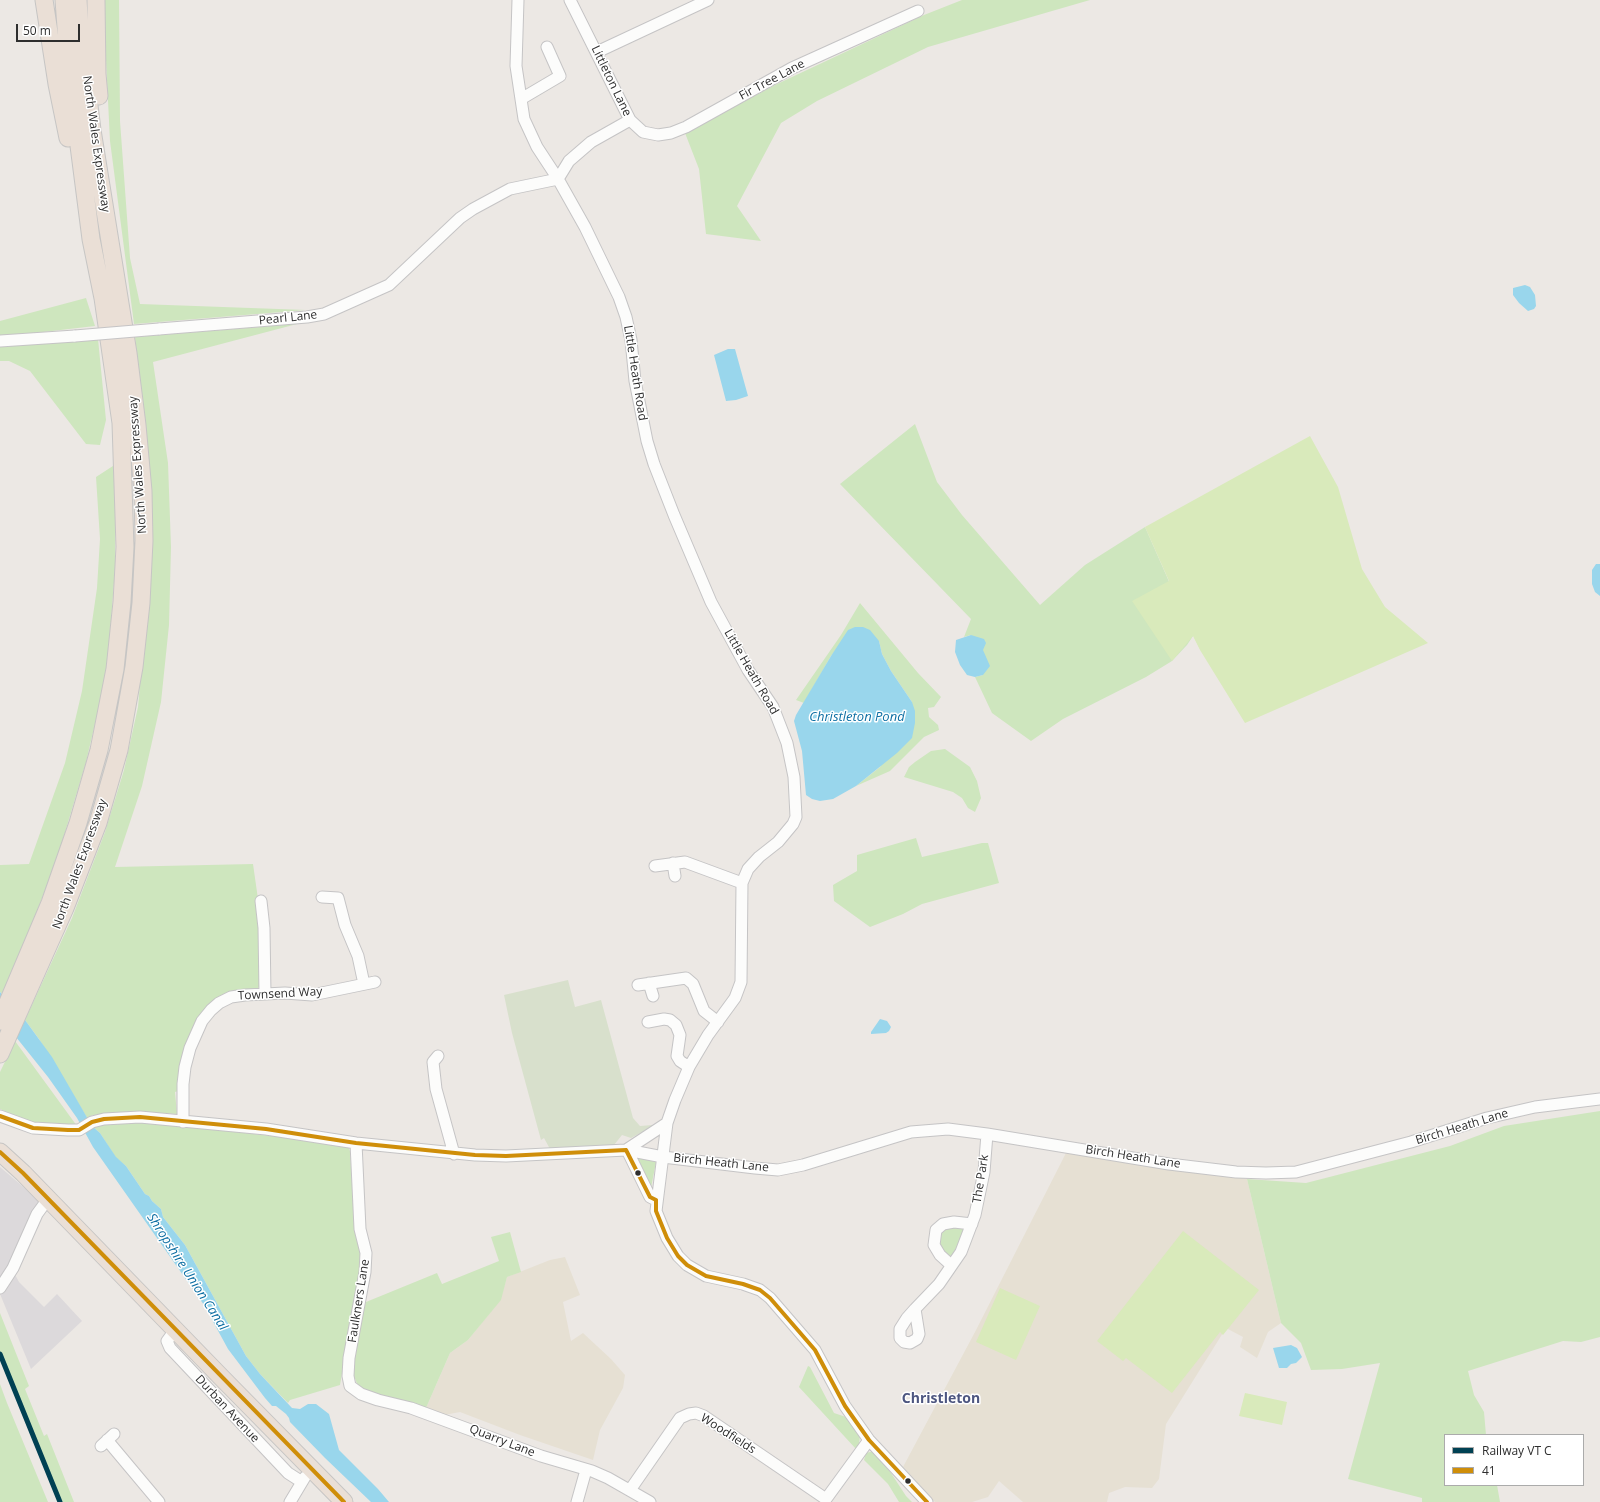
<!DOCTYPE html>
<style>
body{margin:0}
#map{position:relative;width:1600px;height:1502px;overflow:hidden;background:#ece8e4;font-family:"Open Sans",sans-serif}
canvas{display:block}
.legend{position:absolute;left:1444px;top:1434px;width:140px;height:52px;box-sizing:border-box;background:#fff;border:1px solid #ababab;margin:0;padding:5px 7px;list-style:none;font-size:12px;color:#2e2e2e}
.legend li{display:flex;align-items:center;gap:8px;height:20px}
.legend b{width:20px;border:1px solid #ababab}
.scale{position:absolute;left:16px;top:24px;width:64px;height:18px;box-sizing:border-box;border:2px solid #2e2e2e;border-top:0;padding-left:5px;font-size:12px;line-height:14px;white-space:nowrap;color:#2e2e2e;-webkit-text-stroke:3px #fff;paint-order:stroke}
</style>
<div id="map">
<canvas width="1600" height="1502"></canvas>
<ul class="legend">
<li><b style="height:5px;background:#004153"></b>Railway VT C</li>
<li><b style="height:5px;background:#cf8e09"></b>41</li>
</ul>
<div class="scale">50 m</div>
</div>
<script>
const context = document.querySelector('canvas').getContext('2d');
context.lineJoin = 'round';
function paint(path, color) { context.fillStyle = color; context.fill(path, 'evenodd'); }
const shape = rows => new Path2D(rows.map(r => 'M' + r).join(''));
function trace(path, color, width, dash) { context.strokeStyle = color; context.lineWidth = width; context.lineCap = dash ? 'butt' : 'round'; context.setLineDash(dash || []); context.stroke(path); }
function write(font, color, halo, rows, align = 'center') {
  context.font = font + ' "Open Sans",sans-serif'; context.lineWidth = 3; context.setLineDash([]); context.textBaseline = 'middle'; context.strokeStyle = halo; context.fillStyle = color; for (const [text, x, y, turn = 0] of rows) {
    context.save(); context.translate(x, y); context.rotate((+turn || 0) * Math.PI / 180); context.textAlign = isNaN(turn) ? turn : align; if (halo) context.strokeText(text, 0, 0); context.fillText(text, 0, 0); context.restore();
  }
}
const industrial = shape([
 [0,1167,41,1202,11,1267,19,1282,44,1307,57,1294,82,1321,31,1369,0,1294]
]);
const education = shape([
 [1066,1153,1247,1179,1281,1323,1268,1332,1257,1358,1240,1347,1243,1337,1226,1328,1166,1424,1159,1479,1152,1488,1125,1487,1109,1493,1107,1502,1023,1502,999,1481,988,1497,972,1502,935,1502,903,1467,975,1332],
 [565,1257,580,1295,563,1302,571,1341,583,1333,611,1359,625,1375,623,1388,600,1430,593,1460,520,1435,460,1412,444,1415,426,1408,450,1353,468,1340,500,1300,507,1277,550,1260]
]);
const green = shape([
 [103,0,119,0,120,121,130,258,140,304,306,310,134,324,110,141],
 [962,0,1090,0,928,47,817,101,781,123,737,206,761,241,706,234,699,169,685,133,775,85,924,15],
 [86,298,95,326,0,337,0,321],
 [297,324,153,362,168,463,171,547,169,625,161,702,142,786,115,867,253,864,258,899,260,985,257,990,233,991,219,997,187,1041,178,1074,178,1091,175,1092,177,1114,161,1113,92,1115,89,1121,39,1039,25,1020,72,918,105,832,124,770,138,707,148,592,149,476,135,337],
 [98,339,106,420,100,445,86,444,30,371,9,361,0,361,0,347],
 [915,424,937,482,962,515,1040,605,1085,565,1145,527,1193,636,1187,645,1172,661,1146,677,1063,719,1031,741,992,713,975,677,983,675,971,635,964,637,971,619,840,484],
 [116,464,115,569,107,673,86,762,58,856,28,935,3,994,0,992,0,865,29,864,65,763,82,691,97,588,100,539,96,477],
 [860,603,918,673,941,697,934,707,928,708,929,717,938,725,939,730,924,737,890,771,856,786,880,767,912,702,891,671,882,654,879,641,839,646,831,656,804,703,796,700,841,635],
 [945,749,970,767,977,781,981,798,975,812,968,808,962,798,953,792,904,777,909,767,915,762,931,751],
 [916,838,922,857,982,843,988,843,999,883,922,904,903,914,870,927,834,901,833,885,857,871,857,855],
 [15,1041,77,1126,32,1124,0,1109,0,1072],
 [1600,1111,1600,1337,1581,1342,1563,1341,1468,1371,1474,1395,1484,1412,1486,1435,1445,1435,1445,1485,1497,1485,1500,1502,1422,1502,1422,1498,1348,1479,1380,1363,1342,1369,1311,1370,1301,1343,1281,1323,1247,1179,1306,1183,1450,1146,1504,1126],
 [147,1122,325,1142,348,1146,350,1151,355,1233,361,1249,362,1257,340,1385,290,1400,288,1403,260,1374,246,1356,185,1245,163,1217,161,1209,152,1201,149,1196,145,1194,126,1166,116,1158,100,1133,92,1126],
 [638,1158,656,1162,651,1188],
 [959,1225,963,1229,963,1238,955,1254,950,1256,940,1249,938,1232,943,1227],
 [510,1232,521,1272,507,1277,501,1300,468,1340,450,1353,426,1408,366,1391,358,1386,352,1371,361,1318,366,1302,437,1273,442,1284,499,1261,491,1237],
 [0,1313,29,1386,25,1389,44,1436,47,1434,74,1502,60,1502,16,1394,0,1352],
 [808,1366,810,1367,834,1413,846,1417,860,1436,859,1444,856,1449,799,1387],
 [0,1384,7,1403,48,1502,0,1502],
 [870,1452,874,1452,891,1473,906,1496,912,1502,899,1502,888,1484,864,1460,866,1453]
]);
const cemetery = shape([
 [568,980,575,1007,601,1000,633,1118,640,1126,653,1125,644,1131,631,1138,622,1135,614,1145,550,1149,544,1138,541,1140,512,1033,504,995]
]);
const pitch = shape([
 [1310,436,1338,487,1362,569,1385,607,1428,643,1245,723,1200,650,1193,636,1172,661,1132,601,1169,581,1145,527],
 [1183,1231,1259,1290,1223,1335,1220,1332,1172,1393,1126,1358,1123,1361,1097,1341],
 [1000,1288,1040,1306,1016,1360,976,1342],
 [1245,1393,1287,1402,1282,1425,1239,1416]
]);
const water = shape([
 [1525,285,1530,287,1535,295,1536,306,1534,309,1528,311,1519,303,1513,295,1513,288],
 [728,349,735,349,748,396,736,400,726,401,714,355],
 [1596,564,1600,564,1600,596,1595,592,1592,584,1592,570],
 [855,627,863,627,870,630,879,641,882,654,891,671,912,702,915,711,915,723,912,738,897,753,856,786,833,799,820,801,812,799,806,795,802,751,794,721,796,715,831,656,848,630],
 [971,635,984,639,986,643,983,650,990,666,983,675,975,677,967,675,960,665,955,652,956,640],
 [0,992,25,1020,52,1057,92,1126,100,1133,116,1157,126,1166,145,1194,149,1196,152,1201,161,1209,163,1217,185,1245,246,1356,260,1374,292,1408,300,1409,308,1404,316,1404,329,1414,339,1450,378,1489,389,1502,371,1502,325,1458,290,1422,289,1418,286,1414,276,1406,272,1406,265,1398,228,1349,204,1305,93,1147,77,1118,48,1077,0,1017],
 [880,1019,887,1021,891,1027,889,1031,886,1033,871,1034,871,1032],
 [1291,1345,1297,1348,1302,1357,1296,1363,1291,1364,1287,1368,1279,1368,1273,1348]
]);
const minor = shape([
 [518,0,516,66,524,119,537,147,558,179,585,227,619,297,626,317,631,340,635,381,647,441,654,464,674,515,711,602,748,670,773,707,787,743,794,777,796,817,793,824,778,842,759,857,748,869,742,883,741,982,735,998,708,1035,689,1067,675,1100,667,1123,656,1211,667,1238,678,1256,687,1265,706,1276,743,1284,760,1290,770,1298,815,1350,845,1406,869,1440,927,1502],
 [597,52,708,0],
 [521,99,560,76,547,47],
 [630,120,643,132,658,135,671,133,686,127,792,68,918,11],
 [558,179,569,161,591,142,630,120,570,0],
 [159,329,307,317,324,314,389,285,460,218,473,209,510,189,558,179],
 [0,341,75,336],
 [673,863,675,876],
 [655,866,685,862,742,883],
 [322,897,338,898,345,925,358,956,364,984],
 [261,901,264,928,265,994],
 [649,983,653,996],
 [638,985,686,978,693,984,704,1011,718,1022],
 [648,1022,664,1019,670,1020,676,1025,680,1035,677,1056,680,1061,689,1067],
 [438,1056,433,1062,436,1089,454,1154],
 [0,1116,33,1128,68,1130,79,1130,92,1122,104,1119,140,1117,266,1129,356,1143,475,1155,506,1156,626,1150,667,1123],
 [183,1122,183,1084,185,1067,190,1048,202,1021,211,1010,219,1003,231,997,245,995,285,993,312,995,375,982],
 [356,1143,360,1229,366,1253,365,1272,349,1358,348,1376,350,1386,361,1394,378,1400,411,1408,541,1456,592,1471,608,1478,650,1502],
 [626,1150,627,1150,650,1197,656,1200],
 [627,1150,663,1157,755,1168,778,1170,803,1165,911,1132,948,1129,987,1134,1169,1164,1236,1172,1266,1173,1296,1172,1411,1142,1487,1118,1535,1107,1600,1099],
 [951,1265,940,1255,934,1245,936,1230,943,1224,954,1222,972,1224],
 [0,1288,13,1268,37,1214,48,1199],
 [915,1309,919,1334,917,1339,910,1343,904,1342,900,1338,900,1329,907,1318,915,1309,939,1284,961,1252,975,1215,984,1172,987,1134],
 [175,1330,167,1341,170,1348,288,1473,302,1482],
 [107,1440,159,1502],
 [101,1446,114,1434],
 [630,1490,680,1418,689,1414,696,1413,704,1416,826,1499,869,1440],
 [290,1502,305,1477],
 [577,1502,586,1470]
]);
const highway = shape([
 [44,0,57,84,68,138],
 [96,0,97,74,99,96],
 [0,1021,50,903,78,823,99,750,115,669,122,602,125,547,121,423,103,298,91,239,69,68,64,0],
 [0,1054,65,908,98,823,119,750,134,667,141,603,144,541,143,491,137,425,128,353,92,130,80,32,78,0],
 [0,1152,23,1173,222,1378,344,1502]
]);
const minorBridge = shape([
 [75,336,159,329]
]);
const bus1 = shape([
 [0,1116,33,1128,68,1130,79,1130,92,1122,104,1119,140,1117,266,1129,356,1143,475,1155,506,1156,626,1150],
 [626,1150,650,1197,656,1200],
 [0,1152,23,1173,344,1502],
 [656,1200,656,1211,667,1238,678,1256,687,1265,706,1276,743,1284,760,1290,770,1298,815,1350,845,1406,869,1440,927,1502]
]);
const rail1 = shape([
 [0,1354,60,1502]
]);
const markers = [
 [638,1173,3.5,"#2e2e2e"],
 [908,1481,3.5,"#2e2e2e"]
];
const streetNames = [
 ["Fir Tree Lane",772,80,-28],
 ["Littleton Lane",611,81,64],
 ["North Wales Expressway",96,144,82],
 ["Pearl Lane",288,318,-6],
 ["Little Heath Road",635,373,81],
 ["North Wales Expressway",138,465,-94],
 ["Little Heath Road",751,672,60],
 ["North Wales Expressway",80,864,-70],
 ["Townsend Way",280,994,-3],
 ["Birch Heath Lane",1462,1127,-17],
 ["Birch Heath Lane",1133,1157,9],
 ["Birch Heath Lane",721,1163,6],
 ["The Park",981,1179,-81],
 ["Faulkners Lane",359,1301,-81],
 ["Durban Avenue",227,1409,47],
 ["Woodfields",728,1434,33],
 ["Quarry Lane",502,1441,21]
];
const waterNames = [
 ["Christleton Pond",857,717],
 ["Shropshire Union Canal",187,1272,57]
];
const quarterNames = [
 ["Christleton",941,1399]
];
paint(industrial, '#dcd9db');
paint(education, '#e6e0d3');
paint(green, '#cee6be');
paint(cemetery, '#d8e0cc');
paint(pitch, '#d9eabb');
paint(water, '#99d6ec');
trace(minor, '#c5c4c5', 13);
trace(highway, '#c6c5c4', 19);
trace(minor, '#fcfcfb', 11);
trace(highway, '#eadfd6', 17);
trace(minorBridge, '#c5c4c5', 13, []);
trace(minorBridge, '#fcfcfb', 11);
trace(bus1, '#cf8e09', 4);
trace(rail1, '#004153', 5);
for (const [x, y, r, color] of markers) { const dot = new Path2D(); dot.arc(x, y, r, 0, 2 * Math.PI); context.fillStyle = color; context.fill(dot); trace(dot, '#fff', 1.5); }
write('12px', '#2e2e2e', '#fff', streetNames);
write('italic 13px', '#0d6fa3', '#fff', waterNames);
write('bold 14px', '#4d5680', '#fff', quarterNames);
</script>
